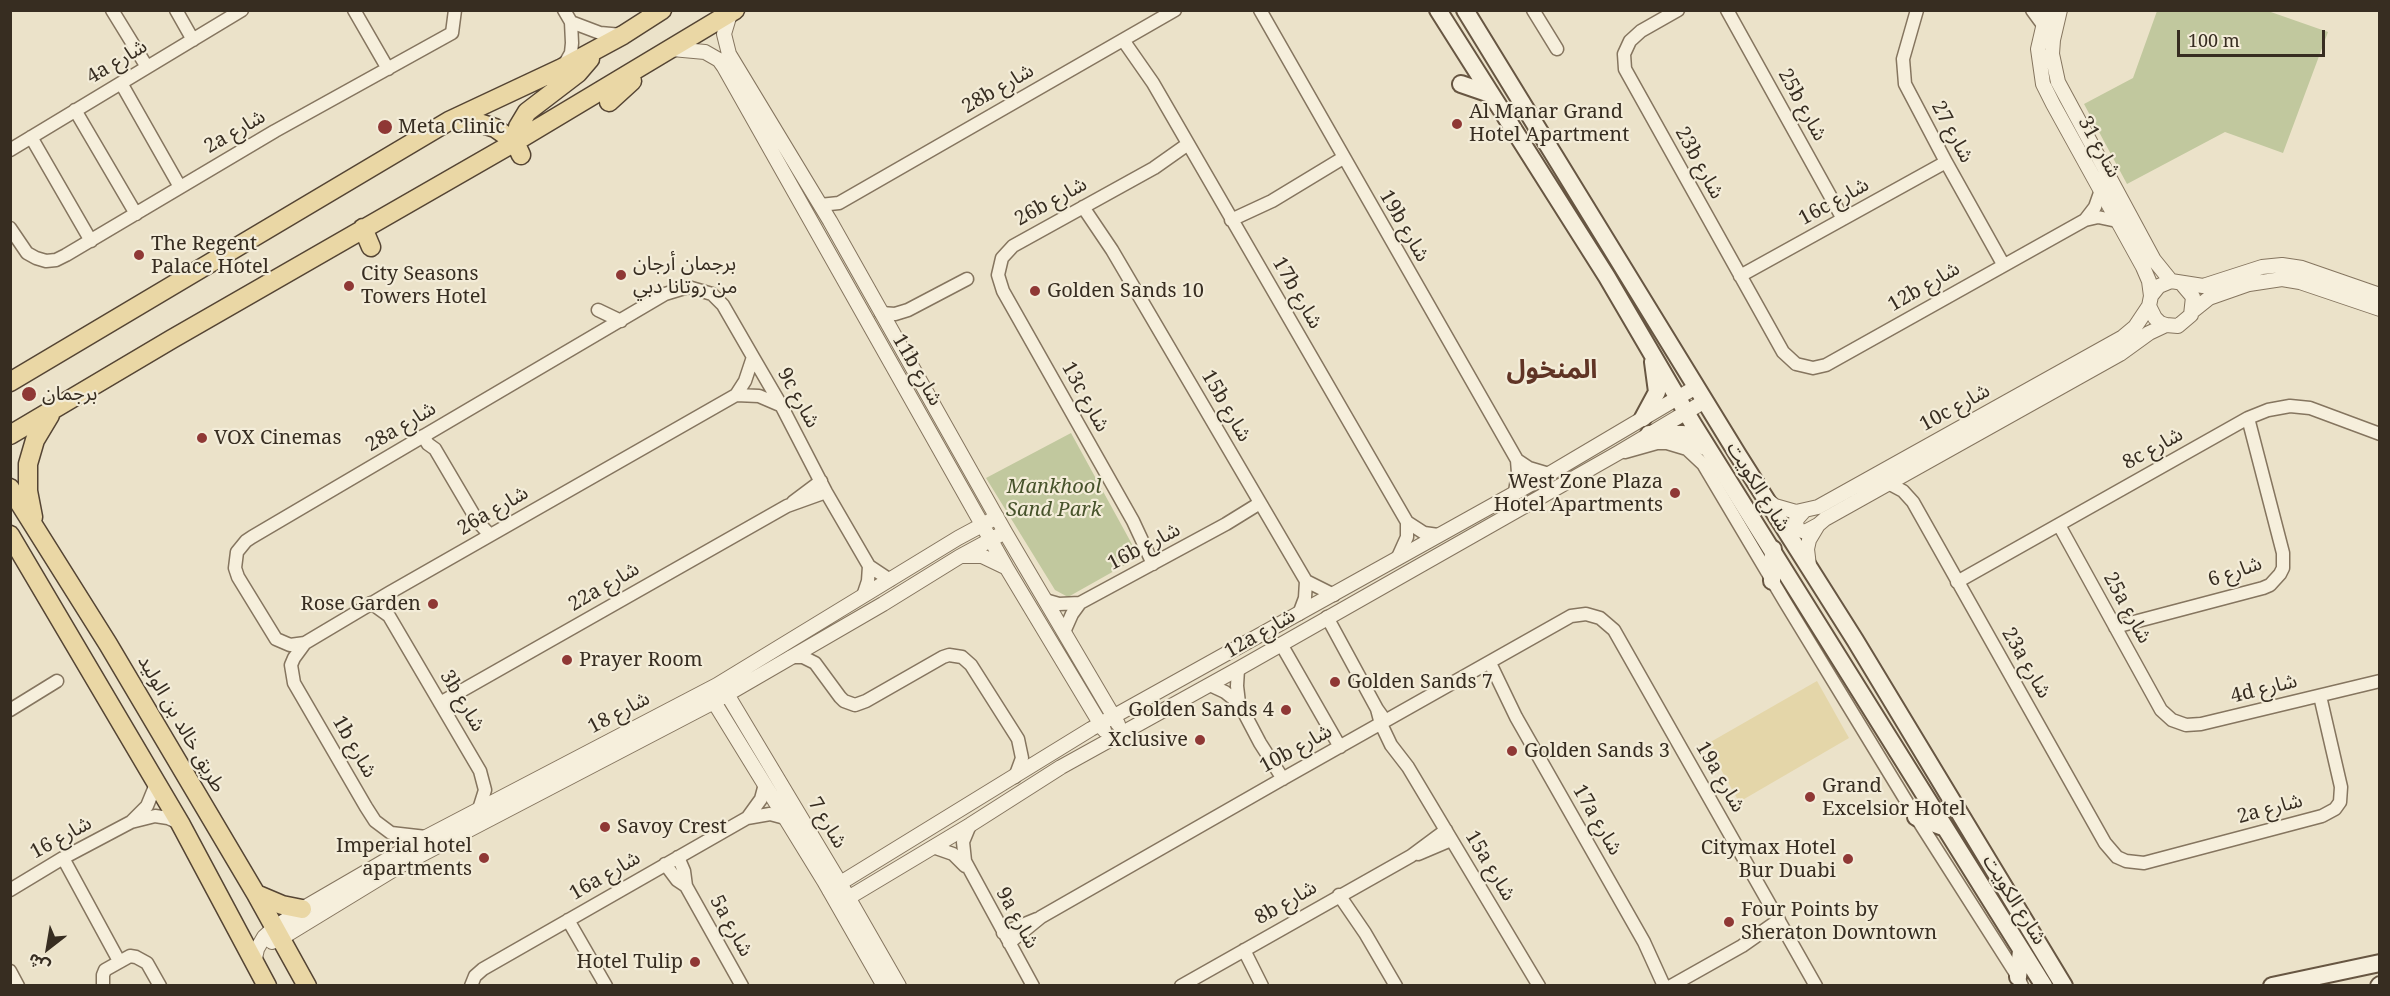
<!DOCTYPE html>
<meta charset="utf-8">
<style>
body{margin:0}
#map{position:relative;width:2390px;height:996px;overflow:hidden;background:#ebe2c9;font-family:"Noto Serif","Noto Sans Arabic",serif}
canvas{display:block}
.frame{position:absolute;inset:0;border:12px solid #372d21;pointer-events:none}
.north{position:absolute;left:18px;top:918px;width:60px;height:60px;-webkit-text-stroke:4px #f3ecd8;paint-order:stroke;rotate:211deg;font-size:16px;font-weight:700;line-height:24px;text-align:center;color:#372d21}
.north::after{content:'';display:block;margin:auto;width:21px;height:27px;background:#372d21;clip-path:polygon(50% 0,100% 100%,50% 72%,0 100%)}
.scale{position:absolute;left:2177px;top:30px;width:148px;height:27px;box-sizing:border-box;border:3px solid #372d21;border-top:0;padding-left:8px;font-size:18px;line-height:21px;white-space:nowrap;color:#372d21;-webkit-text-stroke:4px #f3ecd8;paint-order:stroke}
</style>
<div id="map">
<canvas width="2390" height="996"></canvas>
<div class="frame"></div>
<div class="north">ش</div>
<div class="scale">100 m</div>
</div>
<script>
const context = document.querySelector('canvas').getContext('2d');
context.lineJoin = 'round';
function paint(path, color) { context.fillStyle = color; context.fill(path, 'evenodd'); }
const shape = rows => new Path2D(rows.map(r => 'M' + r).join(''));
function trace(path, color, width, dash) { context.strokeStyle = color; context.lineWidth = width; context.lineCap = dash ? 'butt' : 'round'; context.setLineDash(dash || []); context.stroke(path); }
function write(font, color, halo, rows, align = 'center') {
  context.font = font + ' "Noto Serif","Noto Sans Arabic",serif'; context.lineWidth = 4.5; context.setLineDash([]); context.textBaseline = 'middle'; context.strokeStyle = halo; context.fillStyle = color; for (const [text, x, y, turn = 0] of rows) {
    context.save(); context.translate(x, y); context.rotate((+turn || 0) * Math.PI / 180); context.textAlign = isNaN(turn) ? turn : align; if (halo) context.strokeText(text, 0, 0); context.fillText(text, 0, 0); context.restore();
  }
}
const green = shape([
 [2157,11,2268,11,2328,32,2283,153,2225,132,2127,184,2084,104,2133,78],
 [1071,433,1139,557,1068,597,1055,590,986,478]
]);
const sand = shape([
 [1817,681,1849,738,1739,802,1707,744]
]);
const minor = shape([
 [112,10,147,67],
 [176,10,193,40],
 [354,10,388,69],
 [1260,10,1517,460,1529,468,1549,474],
 [1533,10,1557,49],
 [1678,10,1641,31,1630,41,1624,54,1625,69,1783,352,1796,364,1813,368,1826,365,2085,220,2098,217,2117,221],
 [1727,10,1843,219],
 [1917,10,1903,59,1905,84,1946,162,2003,264],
 [2032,10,2043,25],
 [571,22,600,33,622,35],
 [1123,40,1153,83,1407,522,1424,533,1438,535],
 [563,67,571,53,572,43,571,22,564,10],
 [121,83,180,187],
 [75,110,136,214],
 [31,137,91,241],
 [10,150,242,10],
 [820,205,839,203,1175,10],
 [1083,207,1112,250,1306,581,1334,595],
 [1231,220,1272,201,1343,158],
 [2085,220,2095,207,2101,190],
 [10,228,27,253,36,258,46,261,56,260,66,255,275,131,452,33,455,10],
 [1740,276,1946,162],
 [598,310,621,321],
 [881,313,895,314,908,310,967,279],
 [753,357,745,381,736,395,389,593,305,643,290,645,276,639,238,577,235,568,237,552,246,541,252,537,665,294,688,287,712,294,723,305,753,357,781,405,826,492,869,566,890,580],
 [736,395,759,396,780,405],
 [423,436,428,444,435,449,478,522,490,535],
 [1625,452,1657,443,1667,443,1687,449,1703,464,1785,602,1916,817,2018,977,2022,986],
 [1888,483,1903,491,1913,502,2105,843,2117,857,2126,861,2144,863,2322,816,2335,809,2340,802,2341,787,2320,696],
 [1515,492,1518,473,1517,460],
 [793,502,821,481],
 [2059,525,2161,710,2172,720,2186,725,2201,724,2380,681],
 [1398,557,1407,537,1407,522],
 [1153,564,1133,521,1003,291,998,275,1002,258,1013,246,1154,168,1188,144],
 [1957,582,2248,418,2268,410,2290,406,2310,408,2380,434],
 [863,596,868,581,869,566],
 [1045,600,1059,604,1080,603,1226,524,1260,503],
 [371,603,389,616,480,771,485,790,479,809],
 [1299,614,1305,598,1306,581],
 [1327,617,1377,709,1382,716],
 [2115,627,2263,588,2270,585,2280,574,2283,568,2283,553,2248,418],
 [1064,632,1072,614,1080,603],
 [305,643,294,658,291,665,294,683,366,807,375,821,391,833,426,837],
 [1281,644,1340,747],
 [790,657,803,657,815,663,840,697,844,701,855,705,866,701,943,657,949,655,962,657,971,665,1018,739,1022,758,1015,777],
 [1490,663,1516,717,1644,942,1664,986],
 [1238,669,1237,686,1239,703,1260,743,1283,779],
 [1210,685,1225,692,1239,703],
 [440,703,787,506,826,492],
 [1377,709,1381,724,1391,745,1408,767,1539,986],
 [10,710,57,681],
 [748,817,761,799,765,784],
 [132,821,147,806,156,784],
 [970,825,963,842,965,861,1033,986],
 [933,847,953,854,965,866],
 [1418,854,1451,840],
 [678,857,684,871,686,886,742,986],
 [63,858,119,961],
 [665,864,677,880,686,886],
 [10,890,63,858,131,822,155,816,168,818,179,823],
 [1339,895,1365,933,1396,986],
 [568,920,606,986],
 [1003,933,1037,919],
 [1009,943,1041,917,1277,782,1571,616,1586,614,1600,618,1614,630,1816,986],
 [1244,950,1262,986],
 [10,971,18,986],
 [103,986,103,975,105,970,130,956,136,957,147,963,160,986],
 [471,986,475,976,483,969,747,818,770,814,785,818],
 [1181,986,1411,856,1446,830],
 [1671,986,1742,946,1779,920]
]);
const tertiary = shape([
 [2047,10,2038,49,2043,84,2053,104,2143,267,2149,281,2151,296],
 [2060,10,2053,40,2052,54,2058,82,2154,260,2171,281],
 [730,14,724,34,729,54,830,221,1005,532,1118,724],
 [672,49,705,52,719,60,724,67,1006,567,1104,730],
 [2182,284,2193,297,2191,315,2178,326,2166,325,2160,323,2155,318,2149,306,2151,296,2159,286,2171,281,2203,286,2262,267,2282,265,2302,268,2380,295],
 [2194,310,2209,298,2249,284,2282,279,2300,282,2380,309],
 [1767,500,1775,506,1796,512,1818,507,2123,337,2135,327,2149,306],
 [1804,511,1796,520,1797,529,1805,532,1818,525],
 [964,556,982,556,1005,567],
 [1809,566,1807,549,1809,540,1818,525,1825,519,2120,354,2149,333,2166,325],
 [724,689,836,876,899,986],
 [713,696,714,702,824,881,884,986],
 [829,890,1091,729,1549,474,1696,387],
 [838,904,970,825,1061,767,1238,669,1618,453,1705,401],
 [272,942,280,939,398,867,714,702,883,604,959,557,1005,532],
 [254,963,257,949,264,937,274,928,302,909,426,837,717,685,958,538,997,517]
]);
const secondary = shape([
 [1438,10,1607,277,1693,424,2044,986],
 [1465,10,1738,455,1855,640,2064,986],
 [1461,84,1490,94],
 [1643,418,1657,392,1653,362],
 [1649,434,1683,434,1705,447],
 [1772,581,1773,549],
 [1916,817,1943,827],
 [2018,977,2021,951],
 [2272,986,2380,963],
 [2379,986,2380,985]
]);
const primary = shape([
 [609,102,632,81],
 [453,120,473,121,495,128,515,142,521,155],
 [515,142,518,127,527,112,578,73,590,59],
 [363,228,371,247],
 [10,382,449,121,562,68,623,35,662,10],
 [10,435,172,339,515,142,735,10],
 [10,488,108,644,256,894,307,986],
 [33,517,28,491,28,464,35,440,50,415],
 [10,535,180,823,267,986],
 [256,894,282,905,302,909]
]);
const markers = [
 [1457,124,6,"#8f3835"],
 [385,127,8,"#8f3835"],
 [139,255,6,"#8f3835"],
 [621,275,6,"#8f3835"],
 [349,286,6,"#8f3835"],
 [1035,291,6,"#8f3835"],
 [29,394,8,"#8f3835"],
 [202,438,6,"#8f3835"],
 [1675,493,6,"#8f3835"],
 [433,604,6,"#8f3835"],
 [567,660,6,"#8f3835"],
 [1335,682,6,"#8f3835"],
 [1286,710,6,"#8f3835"],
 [1200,740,6,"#8f3835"],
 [1512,751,6,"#8f3835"],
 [1810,797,6,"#8f3835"],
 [605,827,6,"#8f3835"],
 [484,858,6,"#8f3835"],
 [1848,859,6,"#8f3835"],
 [1729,922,6,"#8f3835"],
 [695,962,6,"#8f3835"]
];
const streetNames = [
 ["4a شارع",117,62,-31],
 ["28b شارع",998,89,-30],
 ["25b شارع",1802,105,61],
 ["2a شارع",235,132,-30],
 ["شارع 27",1952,132,62],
 ["شارع 31",2099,147,61],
 ["23b شارع",1699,163,61],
 ["26b شارع",1051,202,-29],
 ["16c شارع",1834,202,-29],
 ["19b شارع",1404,226,60],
 ["12b شارع",1924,287,-30],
 ["17b شارع",1297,293,60],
 ["11b شارع",917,370,60],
 ["13c شارع",1085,397,61],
 ["9c شارع",798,398,61],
 ["15b شارع",1226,406,60],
 ["10c شارع",1955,408,-29],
 ["28a شارع",401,427,-31],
 ["8c شارع",2153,449,-29],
 ["شارع الكويت",1758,487,58],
 ["26a شارع",493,511,-30],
 ["16b شارع",1144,547,-28],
 ["شارع 6",2235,572,-19],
 ["22a شارع",604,587,-30],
 ["25a شارع",2127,608,61],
 ["12a شارع",1260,634,-30],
 ["23a شارع",2026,663,60],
 ["4d شارع",2264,689,-14],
 ["3b شارع",462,701,59],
 ["شارع 18",619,713,-28],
 ["طريق خالد بن الوليد",181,724,60],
 ["1b شارع",354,747,60],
 ["10b شارع",1296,749,-29],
 ["19a شارع",1720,777,60],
 ["2a شارع",2270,809,-15],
 ["17a شارع",1597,820,60],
 ["شارع 7",827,823,59],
 ["شارع 16",61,838,-29],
 ["15a شارع",1490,866,59],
 ["16a شارع",605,876,-30],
 ["شارع الكويت",2014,900,58],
 ["8b شارع",1286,903,-30],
 ["9a شارع",1017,918,61],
 ["5a شارع",731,926,61]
];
const poiNames = [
 ["Al Manar Grand",1469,112],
 ["Hotel Apartment",1469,135],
 ["Meta Clinic",398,127],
 ["The Regent",151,244],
 ["Palace Hotel",151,267],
 ["برجمان أرجان",633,264],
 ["من روتانا دبي",633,287],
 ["City Seasons",361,274],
 ["Towers Hotel",361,297],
 ["Golden Sands 10",1047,291],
 ["برجمان",42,394],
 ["VOX Cinemas",214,438],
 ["West Zone Plaza",1663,482,"right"],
 ["Hotel Apartments",1663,505,"right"],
 ["Rose Garden",421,604,"right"],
 ["Prayer Room",579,660],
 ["Golden Sands 7",1347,682],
 ["Golden Sands 4",1274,710,"right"],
 ["Xclusive",1188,740,"right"],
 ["Golden Sands 3",1524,751],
 ["Grand",1822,786],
 ["Excelsior Hotel",1822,809],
 ["Savoy Crest",617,827],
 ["Imperial hotel",472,846,"right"],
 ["apartments",472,869,"right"],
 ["Citymax Hotel",1836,848,"right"],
 ["Bur Duabi",1836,871,"right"],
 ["Four Points by",1741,910],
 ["Sheraton Downtown",1741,933],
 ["Hotel Tulip",683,962,"right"]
];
const parkNames = [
 ["Mankhool",1054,487],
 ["Sand Park",1054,510]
];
const districtNames = [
 ["المنخول",1552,371]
];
paint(green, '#c1c89e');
paint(sand, '#e4d6a9');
trace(minor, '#85755f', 15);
trace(tertiary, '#85755f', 16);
trace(secondary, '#675642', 20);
trace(primary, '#544433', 21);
trace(minor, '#f6efdc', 12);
trace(tertiary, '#f6efdc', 14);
trace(secondary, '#f6efdc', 16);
trace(primary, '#ead7a5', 18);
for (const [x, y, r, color] of markers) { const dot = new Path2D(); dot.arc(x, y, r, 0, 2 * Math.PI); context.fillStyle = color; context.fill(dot); trace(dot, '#f3ecd8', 2); }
write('20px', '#372d21', '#f3ecd8', streetNames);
write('20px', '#372d21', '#f3ecd8', poiNames, 'left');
write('italic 20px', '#46522a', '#f3ecd8', parkNames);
write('bold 26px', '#603425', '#f3ecd8', districtNames);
</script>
